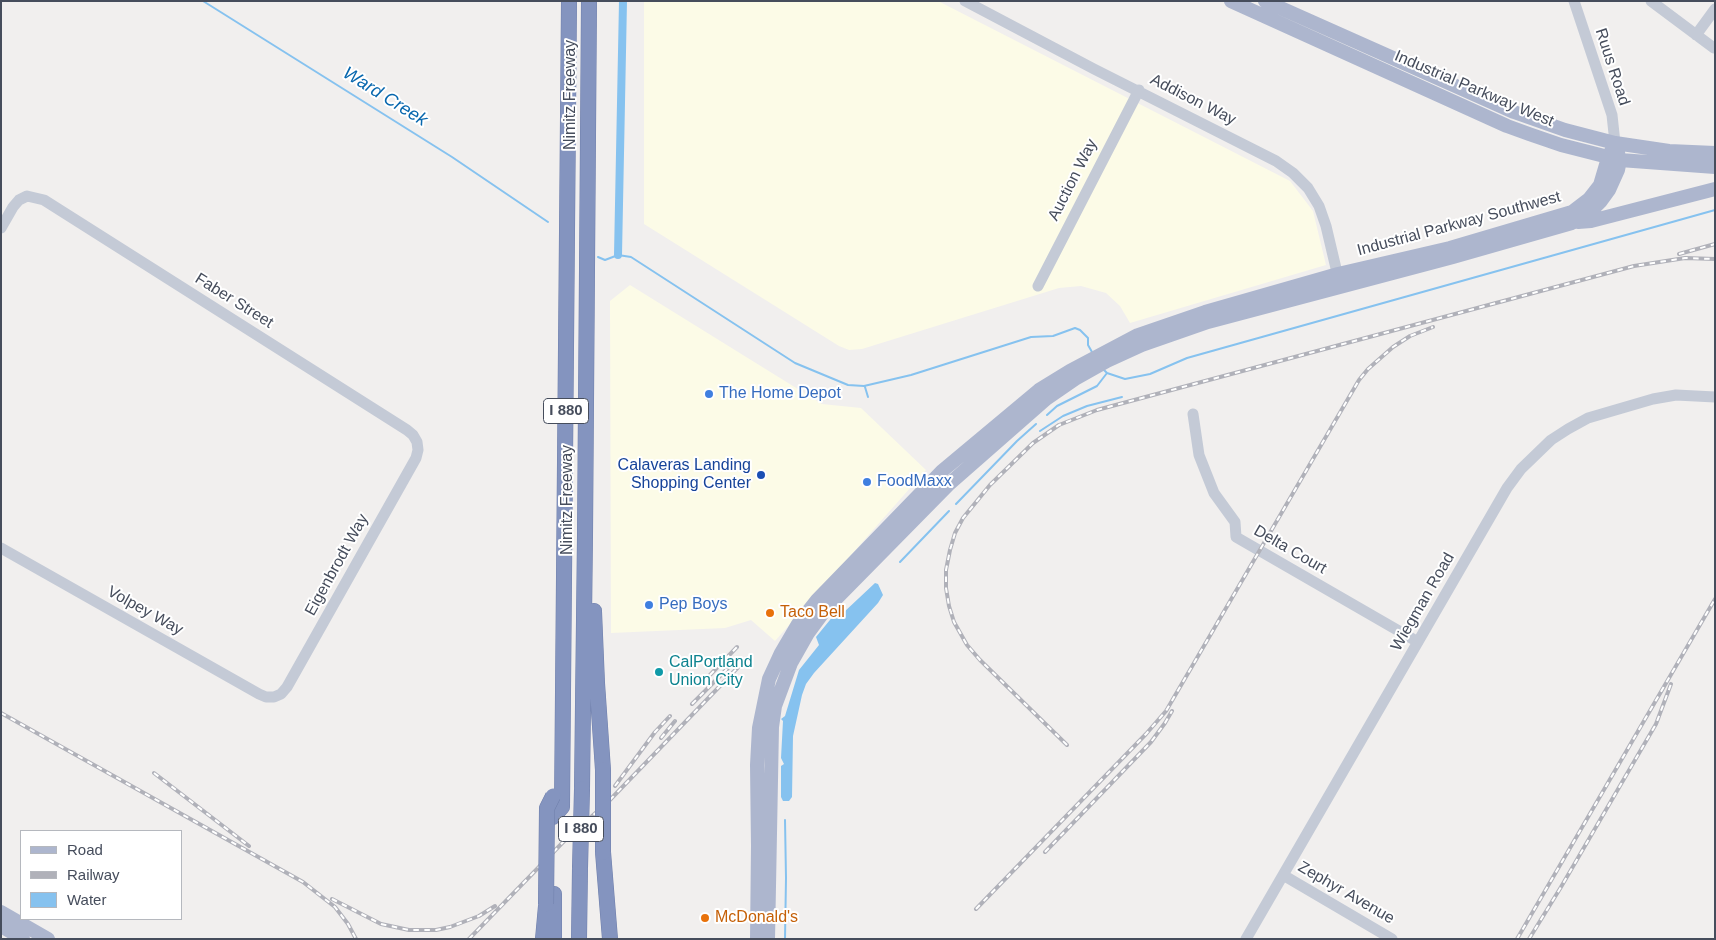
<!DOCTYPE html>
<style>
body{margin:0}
#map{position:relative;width:1716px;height:940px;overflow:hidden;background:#f1efee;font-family:Arial,sans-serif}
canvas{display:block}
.frame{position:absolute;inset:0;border:2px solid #464d5c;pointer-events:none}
.legend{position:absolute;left:20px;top:830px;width:162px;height:90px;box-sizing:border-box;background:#fff;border:1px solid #b5b8be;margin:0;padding:6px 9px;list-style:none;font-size:15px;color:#464d5c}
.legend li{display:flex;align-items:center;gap:10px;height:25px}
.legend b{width:25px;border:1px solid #b5b8be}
</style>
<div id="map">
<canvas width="1716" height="940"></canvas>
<div class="frame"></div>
<ul class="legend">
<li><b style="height:6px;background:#adb6ce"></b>Road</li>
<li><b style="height:6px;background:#b0b1b9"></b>Railway</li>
<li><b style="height:14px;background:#86c2ef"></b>Water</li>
</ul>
</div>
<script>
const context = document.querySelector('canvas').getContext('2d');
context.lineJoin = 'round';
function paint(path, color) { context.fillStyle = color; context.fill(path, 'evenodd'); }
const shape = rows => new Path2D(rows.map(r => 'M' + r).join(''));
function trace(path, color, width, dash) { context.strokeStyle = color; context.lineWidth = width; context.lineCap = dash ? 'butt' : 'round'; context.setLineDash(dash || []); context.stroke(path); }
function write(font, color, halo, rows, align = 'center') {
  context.font = font + ' Arial,sans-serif'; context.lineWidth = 4; context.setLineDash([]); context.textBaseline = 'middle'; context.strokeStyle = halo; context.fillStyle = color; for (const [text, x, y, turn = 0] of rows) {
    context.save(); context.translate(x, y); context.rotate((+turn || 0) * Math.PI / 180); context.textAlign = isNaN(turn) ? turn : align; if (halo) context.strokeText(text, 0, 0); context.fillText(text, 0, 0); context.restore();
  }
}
const commercial = shape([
 [644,1,938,1,1290,181,1313,211,1326,265,1130,323,1120,306,1106,293,1081,286,1059,288,862,349,849,350,839,346,644,224],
 [630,285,822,404,861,408,926,470,775,641,751,620,725,628,611,633,610,301]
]);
const water = shape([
 [875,583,878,584,883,595,878,603,814,673,806,684,802,695,793,736,792,797,789,801,783,801,781,797,781,766,784,764,781,758,783,721,781,719,785,716,799,670,819,645,816,637,834,615,843,613]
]);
const stream = shape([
 [203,1,452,157,548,222],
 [598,257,605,260,618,255,631,257,795,363,848,385,864,386,911,375,1031,337,1053,336,1075,328,1080,330,1088,338,1088,345,1092,352],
 [1103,369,1107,373,1125,379,1150,374,1187,358,1715,210],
 [865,387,868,397],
 [1047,415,1057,406,1097,386,1107,373],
 [1040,431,1063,416,1087,406,1122,397],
 [956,504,1017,441,1036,424],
 [900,562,949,511],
 [785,939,786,878,785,820]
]);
const canal = shape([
 [618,255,623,1]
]);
const minor = shape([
 [965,1,1094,69,1276,161,1293,173,1308,188,1319,206,1326,226,1339,281],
 [1574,1,1612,115,1615,143],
 [1651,1,1714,48],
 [1696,35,1715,9],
 [1,228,13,207,19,200,27,196,44,200,407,430,413,435,417,442,418,450,416,458,287,687,281,694,274,697,266,697,259,694,1,548],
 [1038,286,1139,90],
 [1193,414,1199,455,1214,493,1235,522,1236,537,1418,642],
 [1283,875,1392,939],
 [1246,939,1507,488,1521,469,1551,440,1568,429,1588,418,1653,399,1676,395,1715,397]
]);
const major = shape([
 [1231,1,1507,126,1529,134,1561,145,1620,160,1715,167],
 [1265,1,1514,112,1565,130,1615,143,1669,151,1715,153],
 [1578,222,1591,221,1715,189],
 [1,912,48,939],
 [1,926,23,939],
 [757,939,758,846,757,765,759,728,769,679,781,653,798,624,817,600,942,471,1039,390,1070,371,1138,335,1205,312,1338,274,1450,248,1572,212,1589,199,1600,185,1608,158,1615,143],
 [768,939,772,727,775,706,791,663,808,633,825,610,948,485,1046,399,1075,379,1107,361,1142,345,1208,322,1453,257,1572,223,1588,214,1601,201,1609,190,1618,170,1620,160,1615,143]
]);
const highway = shape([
 [594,611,597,683,603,770],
 [582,789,585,535,589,1],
 [553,817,562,807,569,1],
 [603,852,610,939],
 [554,894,554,939],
 [543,939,546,906],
 [579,939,580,868]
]);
const rail = shape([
 [1679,254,1715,244],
 [710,675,737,647],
 [692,704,732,664],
 [1,713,303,882,335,907,348,924,356,939],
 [661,738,675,721],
 [1067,745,980,660,967,645,954,622,949,606,946,588,946,570,950,550,955,533,963,518,990,485,1033,443,1059,425,1097,410,1634,266,1685,258,1715,259],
 [154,773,249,846],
 [615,786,655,732,670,716],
 [1045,852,1151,742,1165,723,1172,711],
 [332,899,381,924,409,930,436,930,450,927,479,916,495,906],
 [976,909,1146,734,1166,711,1359,380,1368,369,1393,347,1410,336,1433,327],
 [469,939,570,835,606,804,747,658],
 [1517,939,1715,599],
 [1529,939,1561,887,1656,724,1671,684]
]);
const highwayBridge = shape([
 [603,852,603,770],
 [580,868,582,789],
 [546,904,547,808,553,796]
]);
const markers = [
 [709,394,5,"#3f7fe0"],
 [761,475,5,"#1a4fb4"],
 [867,482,5,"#3f7fe0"],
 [649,605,5,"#3f7fe0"],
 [770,613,5,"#e8710a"],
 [659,672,5,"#0f9aa8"],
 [705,918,5,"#e8710a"]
];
const shields = [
 [566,411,45],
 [581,829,45]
];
const shieldNames = [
 ["I 880",566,411],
 ["I 880",581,829]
];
const streetNames = [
 ["Ruus Road",1612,67,72],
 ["Industrial Parkway West",1474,89,23],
 ["Nimitz Freeway",571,95,-90],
 ["Addison Way",1193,100,27],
 ["Auction Way",1073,180,-63],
 ["Industrial Parkway Southwest",1459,224,-15],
 ["Faber Street",234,301,32],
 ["Nimitz Freeway",568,500,-90],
 ["Delta Court",1290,550,30],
 ["Eigenbrodt Way",337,565,-61],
 ["Wiegman Road",1423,602,-60],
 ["Volpey Way",145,611,29],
 ["Zephyr Avenue",1346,893,30]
];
const shopNames = [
 ["The Home Depot",719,394],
 ["FoodMaxx",877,482],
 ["Pep Boys",659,605]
];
const transitNames = [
 ["Calaveras Landing",751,466],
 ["Shopping Center",751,484]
];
const foodNames = [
 ["Taco Bell",780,613],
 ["McDonald's",715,918]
];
const cultureNames = [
 ["CalPortland",669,663],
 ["Union City",669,681]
];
const waterNames = [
 ["Ward Creek",385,97,32]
];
paint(commercial, '#fcfbe7');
paint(water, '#86c2ef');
trace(stream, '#86c2ef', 2);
trace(canal, '#86c2ef', 8);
trace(highway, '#6f7fab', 16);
trace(minor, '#c4cad6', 11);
trace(major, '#adb6ce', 14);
trace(highway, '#8494bf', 15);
trace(rail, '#b0b1b9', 4);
trace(rail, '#fff', 2, [5.5]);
trace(highwayBridge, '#6f7fab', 16, []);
trace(highwayBridge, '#8494bf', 15);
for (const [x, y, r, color] of markers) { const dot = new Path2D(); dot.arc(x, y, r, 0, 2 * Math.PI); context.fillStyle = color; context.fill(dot); trace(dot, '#fff', 2); }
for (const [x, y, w] of shields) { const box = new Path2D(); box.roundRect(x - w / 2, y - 12.5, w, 25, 4); context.fillStyle = '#fff'; context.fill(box); trace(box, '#464d5c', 1); }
write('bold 15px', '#464d5c', null, shieldNames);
write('16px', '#464d5c', '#fff', streetNames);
write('16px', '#366cbe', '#fff', shopNames, 'left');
write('16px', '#164399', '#fff', transitNames, 'right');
write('16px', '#c56008', '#fff', foodNames, 'left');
write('16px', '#0d838f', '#fff', cultureNames, 'left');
write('italic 18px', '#0767ae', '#fff', waterNames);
</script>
